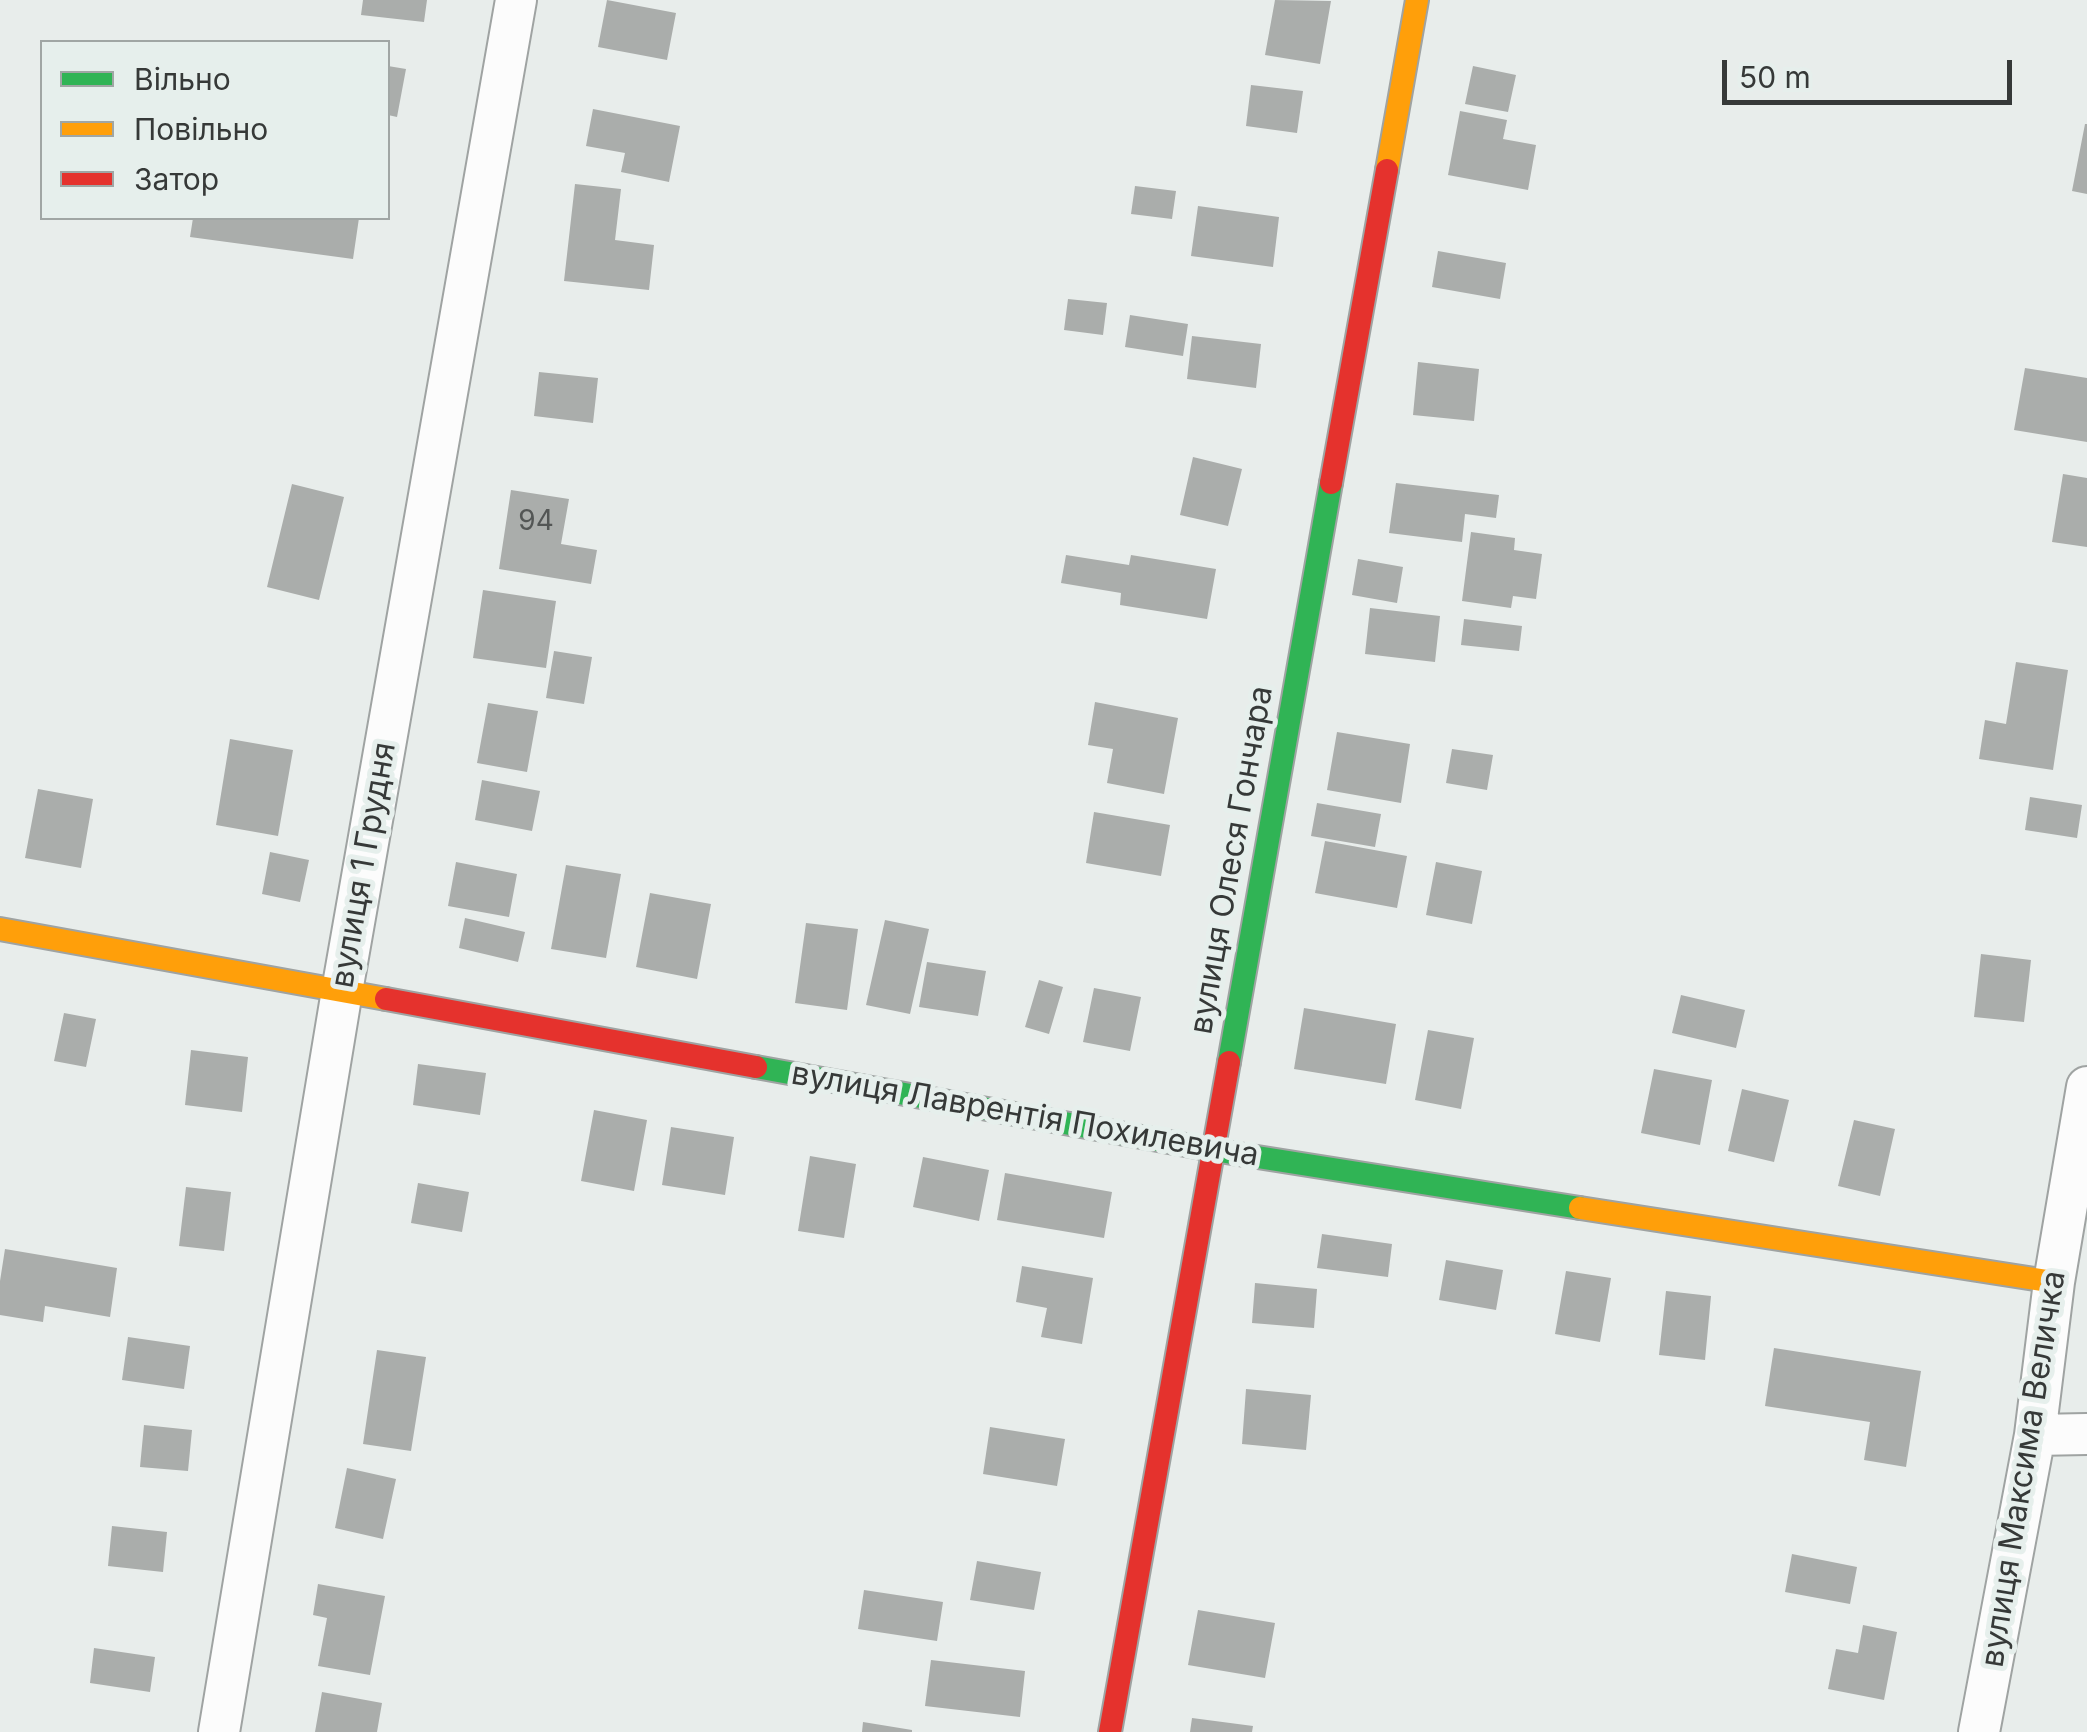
<!DOCTYPE html>
<meta charset="utf-8">
<style>
body{margin:0}
#map{position:relative;width:2087px;height:1732px;overflow:hidden;background:#e8edeb;font-family:Inter,sans-serif}
canvas{display:block}
.legend{position:absolute;left:40px;top:40px;width:350px;height:180px;box-sizing:border-box;background:#e6efec;border:2px solid #a0a6a4;margin:0;padding:12px 18px;list-style:none;font-size:30px;color:#363938}
.legend li{display:flex;align-items:center;gap:20px;height:50px}
.legend b{width:50px;border:2px solid #a0a6a4}
.scale{position:absolute;left:1722px;top:60px;width:290px;height:45px;box-sizing:border-box;border:5px solid #363938;border-top:0;padding-left:12px;font-size:30px;line-height:35px;white-space:nowrap;color:#363938;-webkit-text-stroke:8px #e6efec;paint-order:stroke}
</style>
<div id="map">
<canvas width="2087" height="1732"></canvas>
<ul class="legend">
<li><b style="height:12px;background:#30b455"></b>Вільно</li>
<li><b style="height:12px;background:#ff9f0a"></b>Повільно</li>
<li><b style="height:12px;background:#e5322d"></b>Затор</li>
</ul>
<div class="scale">50 m</div>
</div>
<script>
const context = document.querySelector('canvas').getContext('2d');
context.lineJoin = 'round';
function paint(path, color) { context.fillStyle = color; context.fill(path, 'evenodd'); }
const shape = rows => new Path2D(rows.map(r => 'M' + r).join(''));
function trace(path, color, width, dash) { context.strokeStyle = color; context.lineWidth = width; context.lineCap = dash ? 'butt' : 'round'; context.setLineDash(dash || []); context.stroke(path); }
function write(font, color, halo, rows, align = 'center') {
  context.font = font + ' Inter,sans-serif'; context.lineWidth = 10; context.setLineDash([]); context.textBaseline = 'middle'; context.strokeStyle = halo; context.fillStyle = color; for (const [text, x, y, turn = 0] of rows) {
    context.save(); context.translate(x, y); context.rotate((+turn || 0) * Math.PI / 180); context.textAlign = isNaN(turn) ? turn : align; if (halo) context.strokeText(text, 0, 0); context.fillText(text, 0, 0); context.restore();
  }
}
const building = shape([
 [363,0,427,0,424,22,361,15],
 [607,0,676,13,667,60,598,47],
 [1275,0,1331,1,1320,64,1265,55],
 [388,66,406,69,397,117,388,115],
 [1473,66,1516,75,1508,112,1465,104],
 [1251,85,1303,91,1297,133,1246,126],
 [593,109,680,126,669,182,621,172,625,153,586,146],
 [1460,111,1507,120,1503,139,1536,145,1528,190,1448,175],
 [2085,124,2087,124,2087,194,2072,191],
 [575,184,621,189,615,240,654,245,649,290,564,281],
 [1135,186,1176,191,1172,219,1131,214],
 [1198,206,1279,217,1273,267,1191,256],
 [193,218,359,218,353,259,190,237],
 [1438,251,1506,263,1500,299,1432,287],
 [1068,299,1107,303,1103,335,1064,330],
 [1130,315,1188,324,1183,356,1125,347],
 [1192,336,1261,344,1256,388,1187,379],
 [1418,362,1479,369,1474,421,1413,415],
 [2025,368,2087,378,2087,442,2014,430],
 [539,372,598,378,593,423,534,416],
 [1193,457,1242,469,1228,526,1180,515],
 [2063,474,2087,478,2087,547,2052,542],
 [1396,483,1499,495,1496,518,1465,514,1462,542,1389,533],
 [292,484,344,497,319,600,267,587],
 [511,490,569,499,561,544,597,550,591,584,499,569],
 [1471,532,1515,538,1514,550,1542,554,1536,599,1513,596,1511,608,1462,601],
 [1066,555,1129,565,1131,555,1216,569,1207,619,1120,605,1121,593,1061,583],
 [1358,559,1403,567,1397,603,1352,595],
 [483,590,556,601,546,668,473,658],
 [1370,608,1440,616,1435,662,1365,654],
 [1464,619,1522,626,1519,651,1461,645],
 [554,651,592,657,584,704,546,698],
 [2016,662,2068,670,2053,770,1979,759,1985,720,2006,724],
 [1095,702,1178,718,1164,794,1107,783,1113,749,1088,745],
 [488,703,538,711,527,772,477,763],
 [1337,732,1410,744,1401,803,1327,790],
 [230,739,293,750,278,836,216,825],
 [1452,749,1493,755,1487,790,1446,783],
 [482,780,540,791,532,831,475,820],
 [38,789,93,799,81,868,25,858],
 [2030,797,2082,805,2077,838,2025,830],
 [1317,803,1381,814,1375,847,1311,836],
 [1094,812,1170,825,1161,876,1086,863],
 [1325,841,1407,856,1397,908,1315,893],
 [270,852,309,860,300,902,262,894],
 [456,862,517,874,509,917,448,906],
 [1436,862,1482,871,1472,924,1426,915],
 [566,865,621,874,606,958,551,949],
 [650,893,711,904,697,979,636,967],
 [465,918,525,932,518,962,459,948],
 [885,920,929,929,910,1014,866,1005],
 [806,923,858,929,847,1010,795,1003],
 [1981,954,2031,960,2024,1022,1974,1017],
 [927,962,986,971,978,1016,919,1007],
 [1039,980,1063,987,1049,1034,1025,1027],
 [1094,988,1141,997,1130,1051,1083,1042],
 [1681,995,1745,1010,1736,1048,1672,1033],
 [1304,1008,1396,1024,1386,1084,1294,1069],
 [64,1013,96,1019,86,1067,54,1061],
 [1428,1030,1474,1038,1461,1109,1415,1100],
 [191,1050,248,1057,242,1112,185,1105],
 [418,1064,486,1073,480,1115,413,1105],
 [1654,1069,1712,1080,1700,1145,1641,1133],
 [1742,1089,1789,1100,1774,1162,1728,1151],
 [594,1110,647,1120,634,1191,581,1181],
 [1854,1120,1895,1129,1880,1196,1838,1186],
 [671,1127,734,1137,725,1195,662,1185],
 [810,1156,856,1164,844,1238,798,1231],
 [923,1157,989,1170,979,1221,913,1207],
 [1005,1173,1112,1192,1104,1238,997,1220],
 [418,1183,469,1192,462,1232,411,1223],
 [186,1187,231,1192,224,1251,179,1246],
 [1322,1234,1392,1244,1388,1277,1317,1268],
 [5,1249,117,1268,110,1317,45,1306,43,1322,0,1315,0,1281],
 [1446,1260,1503,1270,1496,1310,1439,1300],
 [1022,1266,1093,1278,1082,1344,1041,1337,1047,1308,1016,1302],
 [1566,1271,1611,1278,1600,1342,1555,1334],
 [1255,1283,1317,1289,1314,1328,1252,1323],
 [1666,1291,1711,1296,1705,1360,1659,1355],
 [128,1337,190,1346,184,1389,122,1380],
 [1774,1348,1921,1371,1906,1467,1864,1460,1870,1422,1765,1406],
 [377,1350,426,1357,411,1451,363,1444],
 [1246,1389,1311,1395,1306,1450,1242,1444],
 [144,1425,192,1430,188,1471,140,1467],
 [990,1427,1065,1439,1057,1486,983,1474],
 [347,1468,396,1479,383,1539,335,1528],
 [112,1526,167,1532,163,1572,108,1566],
 [1792,1554,1857,1567,1850,1604,1785,1592],
 [977,1561,1041,1572,1034,1610,970,1600],
 [318,1584,385,1596,370,1675,318,1666,327,1618,313,1615],
 [864,1590,943,1602,937,1641,858,1629],
 [1198,1610,1275,1623,1265,1678,1188,1665],
 [1863,1625,1897,1632,1884,1700,1828,1689,1836,1649,1858,1653],
 [94,1648,155,1657,150,1692,90,1683],
 [931,1660,1025,1671,1020,1717,925,1706],
 [322,1692,382,1703,377,1732,315,1732],
 [1192,1718,1253,1726,1252,1732,1190,1732],
 [863,1722,912,1730,912,1732,862,1732]
]);
const street = shape([
 [2035,1435,2087,1434],
 [219,1732,342,991,516,0],
 [1979,1732,2035,1435,2054,1282,2087,1087]
]);
const fast = shape([
 [1229,1062,1331,483],
 [756,1067,1213,1150,1580,1208]
]);
const slow = shape([
 [1387,170,1417,0],
 [0,929,386,999],
 [1580,1208,2054,1282]
]);
const jam = shape([
 [1331,483,1387,170],
 [386,999,756,1067],
 [1110,1732,1229,1062]
]);
const numberNames = [
 ["94",536,522]
];
const streetNames = [
 ["вулиця Олеся Гончара",1232,860,-80],
 ["вулиця 1 Грудня",364,865,-80],
 ["вулиця Лаврентія Похилевича",1025,1115,10],
 ["вулиця Максима Величка",2024,1469,-81]
];
paint(building, '#aaadab');
trace(street, '#9fa3a2', 44);
trace(fast, '#9fa3a2', 26);
trace(slow, '#9fa3a2', 26);
trace(jam, '#9fa3a2', 26);
trace(street, '#fcfcfc', 40);
trace(fast, '#30b455', 22);
trace(slow, '#ff9f0a', 22);
trace(jam, '#e5322d', 22);
write('28px', '#535655', null, numberNames);
write('32px', '#363938', '#e6efec', streetNames);
</script>
